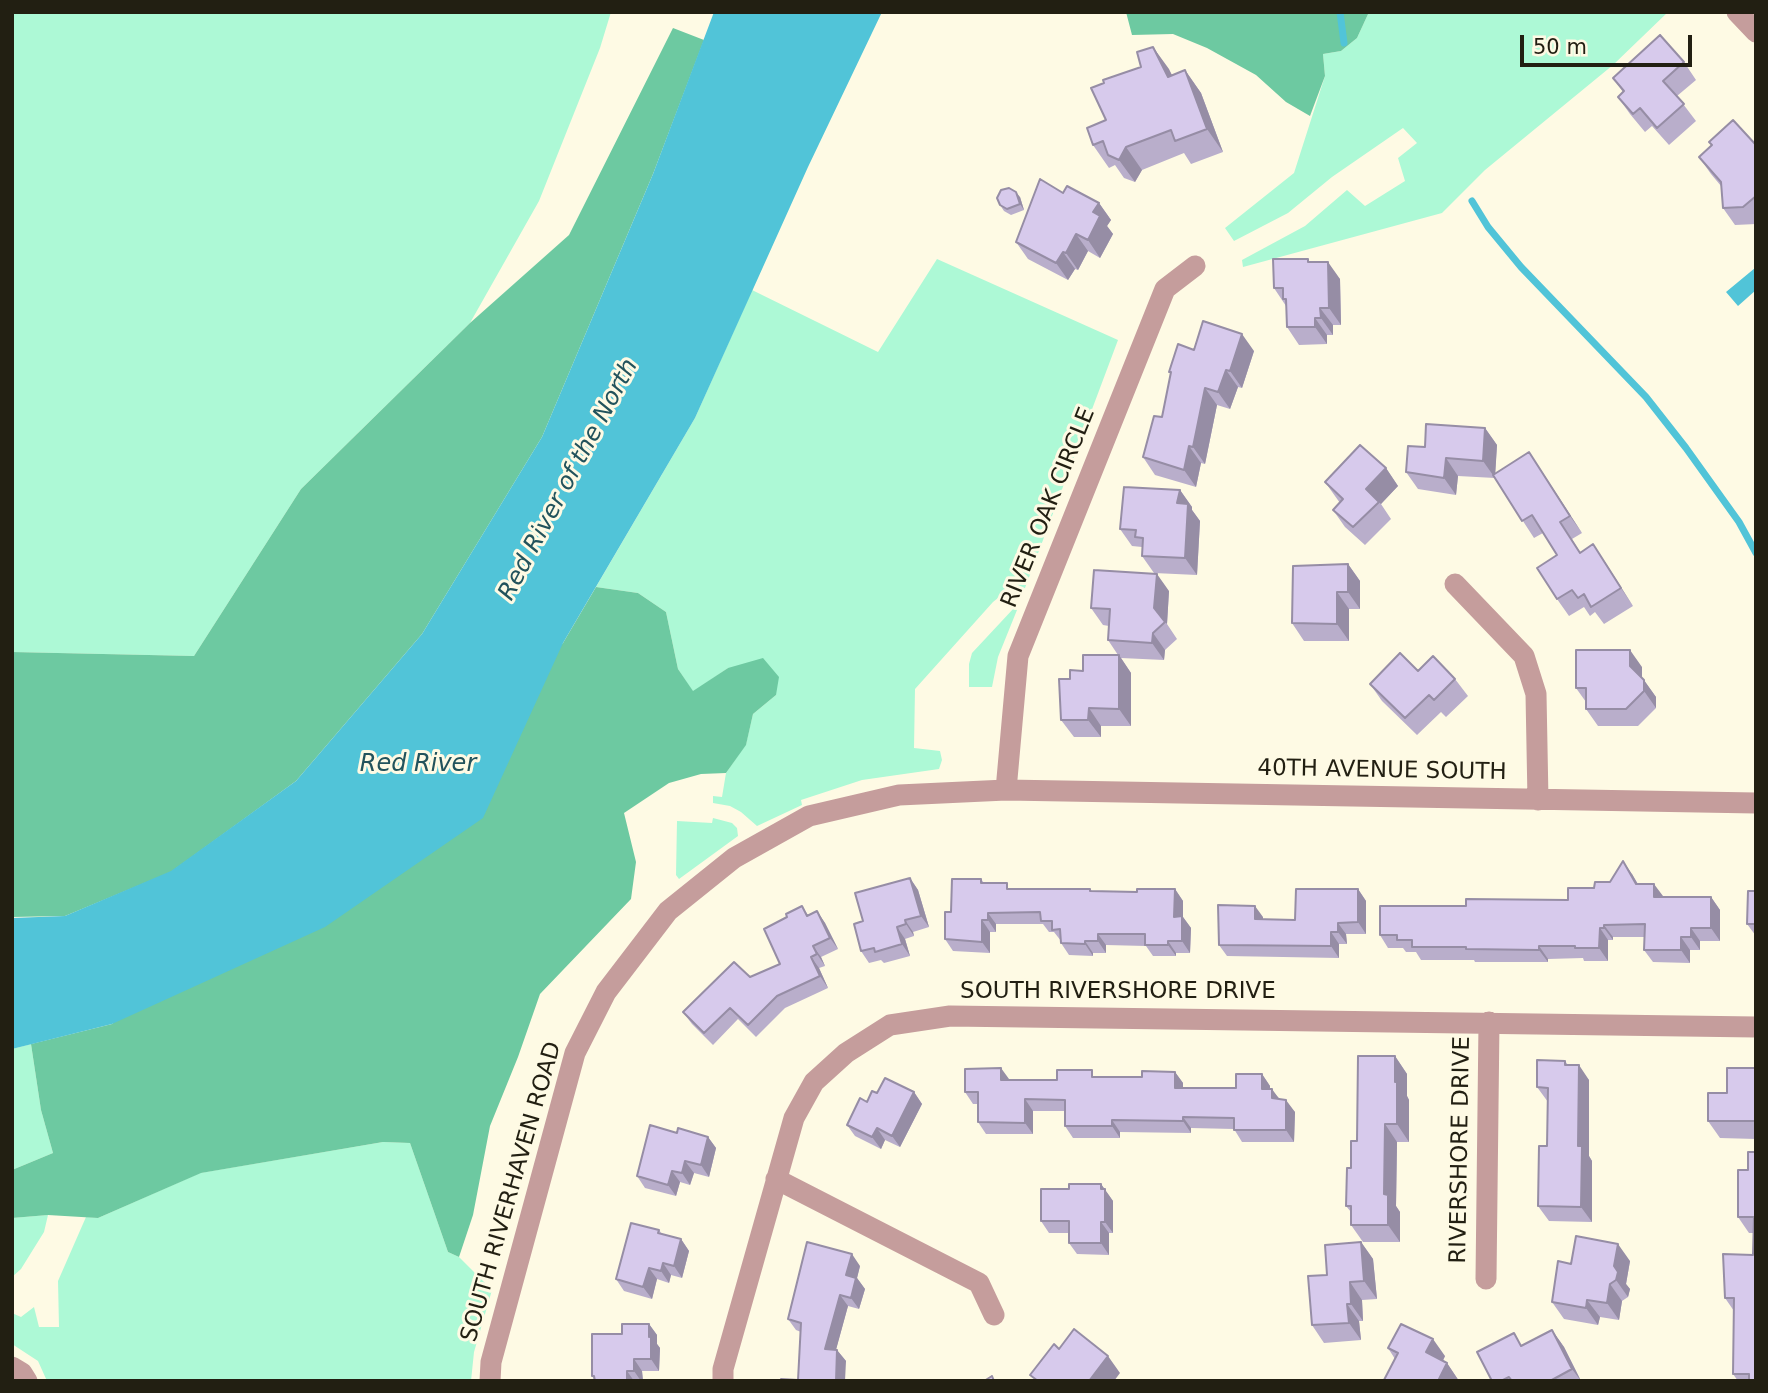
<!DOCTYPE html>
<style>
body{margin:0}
#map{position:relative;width:1768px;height:1393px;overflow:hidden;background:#fefae4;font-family:"DejaVu Sans",sans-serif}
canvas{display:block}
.frame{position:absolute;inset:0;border:14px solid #221f12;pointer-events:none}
.scale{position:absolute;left:1520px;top:35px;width:172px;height:32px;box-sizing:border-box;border:4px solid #221f12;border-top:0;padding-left:9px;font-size:21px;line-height:24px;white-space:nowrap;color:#221f12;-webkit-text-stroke:5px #fefae4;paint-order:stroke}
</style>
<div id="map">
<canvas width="1768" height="1393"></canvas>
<div class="frame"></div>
<div class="scale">50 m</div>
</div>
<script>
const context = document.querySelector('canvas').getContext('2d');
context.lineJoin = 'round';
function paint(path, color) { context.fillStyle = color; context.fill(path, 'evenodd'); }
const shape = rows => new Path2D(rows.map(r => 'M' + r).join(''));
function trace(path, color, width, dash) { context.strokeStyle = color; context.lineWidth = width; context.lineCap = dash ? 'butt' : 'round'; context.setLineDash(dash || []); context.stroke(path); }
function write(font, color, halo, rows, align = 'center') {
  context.font = font + ' "DejaVu Sans",sans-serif'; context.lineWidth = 6; context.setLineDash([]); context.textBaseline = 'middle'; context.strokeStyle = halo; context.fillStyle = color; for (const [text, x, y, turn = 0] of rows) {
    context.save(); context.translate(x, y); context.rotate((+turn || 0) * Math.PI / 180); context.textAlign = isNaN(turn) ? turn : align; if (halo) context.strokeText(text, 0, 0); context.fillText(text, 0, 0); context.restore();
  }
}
const green = shape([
 [12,12,611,12,600,48,539,201,470,323,301,489,194,656,12,652],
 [1369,12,1668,12,1613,65,1485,170,1442,213,1243,267,1242,260,1305,226,1347,190,1365,206,1405,181,1398,158,1417,143,1403,128,1332,177,1288,213,1234,241,1225,228,1294,173,1325,76,1323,54,1341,51,1357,38],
 [937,259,1118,340,1025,588,1003,594,993,602,915,689,914,748,940,751,942,760,939,769,862,780,801,800,802,805,757,826,741,812,730,806,713,803,713,796,722,797,726,773,746,744,753,714,776,695,728,668,693,692,678,669,666,612,638,593,596,587,695,418,752,290,878,352],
 [1014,608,1017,610,998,657,992,687,969,687,969,664,972,653],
 [713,818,732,823,737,828,738,836,679,879,676,875,677,821,712,823],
 [31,1044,41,1110,53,1153,12,1170,12,1049],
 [383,1142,410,1143,448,1252,459,1257,492,1290,474,1352,471,1381,47,1381,38,1361,12,1344,12,1313,21,1317,34,1307,39,1327,59,1327,58,1281,86,1217,98,1218,200,1173],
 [48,1215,44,1232,21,1269,12,1277,12,1218]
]);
const forest = shape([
 [1126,12,1369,12,1357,38,1341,51,1323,54,1325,76,1310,116,1286,102,1256,75,1207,48,1173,34,1132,35],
 [673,28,704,40,653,174,542,437,422,634,296,781,171,872,65,916,12,917,12,652,194,656,301,489,470,323,569,235],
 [596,587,638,593,666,612,678,669,693,691,728,668,763,658,779,677,776,695,753,714,746,745,726,773,701,774,669,783,624,813,636,862,631,899,540,994,518,1057,490,1126,473,1215,459,1257,448,1252,410,1143,383,1142,201,1173,98,1218,48,1215,12,1218,12,1170,53,1153,41,1110,31,1044,112,1024,563,643]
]);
const water = shape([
 [714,12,882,12,808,167,695,418,563,643,483,818,325,927,112,1024,12,1049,12,918,65,916,171,871,296,781,422,634,542,437,653,174],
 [1755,268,1756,290,1738,306,1726,292]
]);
const stream = shape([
 [1340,12,1344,43],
 [1472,201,1488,227,1521,267,1646,397,1686,448,1739,522,1756,553]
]);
const minor = shape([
 [1737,12,1756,32],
 [1455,584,1524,656,1536,694,1538,800],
 [1006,790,1018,656,1165,289,1195,266],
 [776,1179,979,1283,994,1315],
 [1486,1279,1489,1022],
 [12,1367,22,1373,27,1381],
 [490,1381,491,1362,575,1053,606,992,668,911,734,858,809,816,899,795,1006,790,1756,803],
 [723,1381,723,1369,794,1118,814,1082,846,1053,890,1025,950,1016,1756,1027]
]);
const wall = shape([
 [1153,47,1172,75,1185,70,1201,93,1223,152,1191,164,1184,153,1142,170,1135,182,1124,178,1115,165,1109,168,1093,145],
 [1684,62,1696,80,1677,96,1696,121,1669,145,1652,126,1645,132,1630,114,1618,97,1623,92,1613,78],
 [1756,145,1756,224,1735,225,1723,208,1721,186,1711,174,1699,157],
 [1063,193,1099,203,1111,220,1107,226,1113,234,1100,258,1088,251,1078,270,1075,269,1068,280,1028,259,1016,242],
 [1020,197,1024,210,1011,215,1004,211,1000,205],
 [1310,262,1340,279,1341,325,1333,325,1333,335,1327,335,1327,344,1299,345,1287,327,1286,306,1274,288],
 [1194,350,1254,351,1242,388,1238,387,1230,409,1217,405,1205,464,1201,463,1196,487,1155,475,1143,457,1162,417,1171,374,1169,372],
 [1485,428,1497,445,1495,474,1529,452,1582,533,1572,539,1580,552,1605,562,1633,606,1604,624,1595,612,1590,616,1584,607,1569,616,1557,599,1557,555,1543,533,1534,538,1495,478,1458,476,1456,495,1418,489,1406,472,1425,447],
 [1386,468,1398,486,1381,504,1391,519,1365,545,1345,527,1333,510,1340,503,1325,482],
 [1180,490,1192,507,1192,510,1200,521,1197,575,1154,573,1142,556,1142,547,1132,546,1120,529],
 [1348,564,1360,581,1360,609,1349,609,1349,641,1304,641,1292,623],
 [1169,591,1167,624,1177,639,1165,650,1164,660,1121,658,1131,673,1131,726,1101,726,1101,737,1074,737,1061,720,1070,679,1083,671,1118,655,1108,640,1109,626,1103,625,1091,608],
 [1642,667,1642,678,1656,697,1656,708,1638,726,1598,726,1586,709,1586,702,1576,688],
 [1418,671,1455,679,1468,696,1446,717,1441,712,1417,735,1382,701,1370,684],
 [1632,874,1638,884,1663,897,1711,897,1720,910,1720,941,1700,941,1700,950,1690,950,1690,963,1653,962,1644,950,1645,937,1613,937,1613,940,1608,940,1608,961,1584,961,1583,958,1548,959,1548,962,1475,962,1474,960,1421,960,1416,952,1406,952,1403,948,1388,948,1380,935,1466,906,1568,900,1594,888],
 [910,878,918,890,929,927,913,932,914,936,905,939,910,956,884,963,881,960,869,963,861,951,863,921],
 [981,879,984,883,1011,889,1090,889,1092,891,1137,892,1175,889,1183,901,1183,917,1191,928,1190,953,1176,953,1176,956,1153,956,1146,946,1106,945,1106,953,1093,953,1093,956,1069,955,1061,943,1061,941,1054,932,1049,932,1043,924,996,924,996,932,990,932,990,953,953,951,945,939,951,912],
 [1358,889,1366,901,1366,934,1346,934,1347,944,1339,944,1339,958,1227,956,1219,945,1263,917,1263,919,1295,920],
 [1756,891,1756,936,1747,924],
 [802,906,808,915,817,911,825,923,838,949,821,957,825,966,819,968,828,988,785,1008,756,1037,738,1019,713,1045,692,1024,683,1012,750,977,780,964,787,917],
 [1395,1056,1407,1074,1407,1096,1409,1100,1409,1142,1397,1142,1396,1206,1400,1212,1400,1242,1363,1242,1351,1225,1351,1212,1346,1206,1351,1168,1357,1141],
 [1565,1061,1568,1065,1589,1080,1589,1156,1592,1161,1592,1222,1549,1221,1538,1206,1547,1146,1548,1102,1537,1087],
 [1756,1068,1756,1139,1720,1138,1708,1121,1727,1093],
 [1175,1072,1183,1083,1183,1088,1236,1088,1262,1074,1270,1086,1270,1089,1280,1099,1295,1112,1294,1142,1242,1142,1234,1129,1191,1128,1191,1133,1120,1132,1120,1138,1073,1138,1065,1126,1065,1111,1033,1111,1033,1134,986,1134,978,1122,978,1104,973,1104,965,1092,1009,1080,1057,1080,1097,1077,1142,1077],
 [914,1092,922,1104,900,1147,885,1140,881,1149,855,1136,847,1125,867,1102,877,1093],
 [677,1133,708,1137,716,1148,709,1177,694,1173,690,1185,680,1182,676,1196,645,1188,637,1176],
 [1756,1152,1756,1381,1738,1381,1733,1374,1734,1311,1725,1298,1753,1255,1754,1233,1749,1233,1738,1217,1748,1170],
 [1101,1184,1113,1201,1113,1233,1109,1233,1109,1255,1077,1254,1069,1243,1069,1233,1049,1233,1041,1221,1069,1189],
 [659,1230,662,1234,681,1239,689,1251,682,1278,671,1275,669,1283,657,1279,652,1299,624,1291,616,1279],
 [1361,1242,1373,1259,1377,1299,1362,1300,1363,1321,1359,1321,1361,1340,1324,1343,1312,1325,1327,1275],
 [1630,1261,1626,1284,1630,1289,1628,1297,1622,1301,1619,1320,1600,1317,1598,1325,1564,1319,1552,1302,1571,1264],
 [860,1266,857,1278,865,1289,859,1309,848,1306,836,1349,846,1361,798,1380,801,1332,796,1330,788,1319],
 [649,1324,657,1335,657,1344,660,1348,659,1371,642,1371,643,1381,595,1381,592,1376,622,1334],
 [1552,1330,1564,1347,1581,1381,1492,1381,1523,1345],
 [1388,1348,1445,1356,1443,1361,1447,1363,1459,1381,1385,1381,1384,1380,1395,1359]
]);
const shadedWall = shape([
 [1153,47,1169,69,1184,100,1168,77],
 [1185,70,1201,93,1223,152,1207,129],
 [1126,147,1142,170,1135,182,1119,160],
 [1016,192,1020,197,1024,210,1020,204],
 [1099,203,1111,220,1107,226,1113,234,1100,258,1088,240,1093,212],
 [1076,234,1088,251,1078,270,1066,253],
 [1063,252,1075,269,1068,280,1056,263],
 [1328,262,1340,279,1341,325,1329,308],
 [1320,308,1333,325,1333,335,1321,318],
 [1315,318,1327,335,1327,344,1315,327],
 [1242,334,1254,351,1242,388,1230,371],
 [1226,370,1238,387,1230,409,1218,392],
 [1205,388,1217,405,1205,464,1193,447],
 [1485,428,1497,445,1495,478,1483,461],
 [1189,446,1201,463,1196,487,1184,470],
 [1529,452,1541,470,1582,533,1570,516],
 [1446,458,1458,476,1456,495,1444,478],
 [1386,468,1398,486,1381,504,1366,489],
 [1180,490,1192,507,1192,510,1200,521,1197,575,1185,558,1177,503],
 [1593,544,1605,562,1633,606,1621,588],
 [1348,564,1360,581,1360,609,1348,592],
 [1157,574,1169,591,1167,624,1154,608],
 [1337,592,1349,609,1349,641,1337,624],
 [1153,633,1165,650,1164,660,1152,643],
 [1630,650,1642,667,1642,684,1630,666],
 [1119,655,1131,673,1131,726,1119,709],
 [1644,680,1656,697,1656,708,1644,691],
 [1089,708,1101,726,1101,737,1088,720],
 [1623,861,1632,874,1645,897,1636,884],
 [910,878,918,890,929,927,921,916],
 [1654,884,1663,896,1663,910,1654,897],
 [1175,889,1183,901,1183,917,1191,928,1190,953,1182,941,1174,917],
 [1358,889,1366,901,1366,934,1358,922],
 [1711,897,1720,910,1720,941,1711,928],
 [1255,906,1263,917,1263,931,1255,919],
 [817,911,825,923,838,949,830,938],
 [988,913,996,924,996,932,988,920],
 [905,920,913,932,914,936,906,924],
 [982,920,990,932,990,953,982,942],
 [1338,923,1346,934,1347,944,1338,932],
 [1604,925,1613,937,1613,940,1604,928],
 [897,927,905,939,910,956,902,944],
 [1600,928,1608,940,1608,961,1599,948],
 [1691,928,1700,941,1700,950,1691,937],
 [1331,932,1339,944,1339,958,1331,946],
 [1098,934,1106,945,1106,953,1098,941],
 [1681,937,1690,950,1690,963,1681,950],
 [1085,941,1093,953,1093,956,1085,944],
 [1168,941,1176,953,1176,956,1168,945],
 [813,946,821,957,825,966,817,954],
 [1539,946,1548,959,1548,962,1539,950],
 [811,957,819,968,828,988,820,976],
 [1395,1056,1407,1074,1407,1096,1409,1100,1409,1142,1397,1124,1395,1082],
 [1579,1065,1589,1080,1589,1156,1592,1161,1592,1222,1581,1207,1578,1146],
 [1001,1068,1009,1079,1009,1091,1001,1080],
 [1175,1072,1183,1083,1183,1099,1175,1088],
 [1262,1074,1270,1086,1270,1100,1262,1089],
 [1272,1089,1280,1100,1272,1098],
 [914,1092,922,1104,900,1147,892,1136],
 [1025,1099,1033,1111,1033,1134,1025,1123],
 [1286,1100,1295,1112,1294,1142,1286,1130],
 [1183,1117,1191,1128,1191,1133,1183,1121],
 [1112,1120,1120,1132,1120,1138,1112,1126],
 [1385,1124,1397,1142,1396,1206,1400,1212,1400,1242,1388,1225,1384,1194],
 [877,1128,885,1140,881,1149,872,1137],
 [708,1137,716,1148,709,1177,701,1165],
 [685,1161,694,1173,690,1185,682,1173],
 [672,1171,680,1182,676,1196,668,1185],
 [1101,1184,1113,1201,1113,1233,1105,1222],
 [1101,1222,1109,1233,1109,1255,1101,1243],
 [681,1239,689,1251,682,1278,674,1266],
 [1361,1242,1373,1259,1377,1299,1364,1281],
 [1618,1244,1630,1261,1626,1284,1630,1289,1628,1297,1616,1280,1614,1266],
 [852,1254,860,1266,857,1278,865,1289,859,1309,851,1298,846,1275],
 [663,1263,671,1275,669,1283,661,1271],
 [649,1268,657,1279,652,1299,643,1287],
 [1350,1282,1362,1300,1363,1321,1351,1304],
 [1610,1284,1622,1301,1619,1320,1607,1303],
 [840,1295,848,1306,833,1361,825,1349],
 [1587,1300,1600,1317,1598,1325,1586,1308],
 [1347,1304,1359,1321,1361,1340,1349,1323],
 [649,1324,657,1335,657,1344,660,1348,659,1371,651,1359,649,1337],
 [1552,1330,1564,1347,1581,1381,1572,1369],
 [1433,1339,1445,1356,1438,1370,1426,1352],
 [837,1350,846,1361,845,1381,836,1381],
 [1108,1356,1120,1373,1114,1381,1089,1381],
 [634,1359,642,1371,643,1381,641,1381,634,1371],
 [1447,1363,1459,1381,1438,1381],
 [627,1371,634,1381,627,1381]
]);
const building = shape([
 [1660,35,1684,62,1663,81,1684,104,1657,128,1640,108,1633,114,1618,97,1624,91,1613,78,1660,35],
 [1153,47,1168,77,1185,70,1207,129,1175,141,1171,130,1126,147,1119,160,1108,155,1103,141,1093,145,1087,128,1106,120,1091,88,1104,83,1103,80,1141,67,1137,52,1153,47],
 [1733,120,1756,145,1756,196,1743,207,1723,208,1721,182,1699,157,1712,145,1709,142,1733,120],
 [1040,179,1063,193,1067,186,1099,203,1093,212,1100,216,1088,240,1076,234,1066,253,1063,252,1056,263,1016,242,1040,179],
 [1009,188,1016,192,1020,204,1007,209,1000,205,997,198,1001,190,1009,188],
 [1273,259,1308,259,1308,262,1328,262,1329,308,1320,308,1321,318,1315,318,1315,327,1287,327,1286,299,1283,299,1283,288,1274,288,1273,259],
 [1203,321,1242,334,1230,371,1226,370,1218,392,1205,388,1193,447,1189,446,1184,470,1143,457,1154,416,1162,417,1171,372,1169,372,1178,344,1194,350,1203,321],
 [1426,424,1485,428,1483,461,1446,458,1444,478,1406,472,1408,446,1425,447,1426,424],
 [1360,445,1386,468,1366,489,1379,502,1353,527,1333,510,1343,499,1325,482,1360,445],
 [1529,452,1570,516,1560,522,1580,553,1593,544,1621,588,1591,607,1584,594,1578,598,1572,590,1557,599,1537,568,1557,555,1532,515,1522,521,1493,475,1529,452],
 [1124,487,1180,490,1177,503,1188,504,1185,558,1142,556,1143,538,1135,537,1136,530,1120,529,1124,487],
 [1348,564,1348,592,1337,592,1337,624,1292,623,1293,566,1348,564],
 [1094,570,1157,574,1154,608,1165,622,1153,633,1152,643,1108,640,1110,609,1091,608,1094,570],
 [1576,650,1630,650,1630,666,1644,680,1644,691,1626,709,1586,709,1586,688,1576,688,1576,650],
 [1400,653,1418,671,1433,656,1455,679,1434,700,1429,695,1405,718,1370,684,1400,653],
 [1083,655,1119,655,1119,709,1089,708,1088,720,1061,720,1059,679,1070,679,1070,670,1083,671,1083,655],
 [1623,861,1636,884,1654,884,1654,897,1711,897,1711,928,1691,928,1691,937,1681,937,1681,950,1644,950,1645,924,1604,925,1604,928,1600,928,1599,948,1575,948,1575,946,1539,946,1539,950,1466,949,1466,947,1412,947,1412,940,1397,940,1397,935,1380,935,1380,906,1466,906,1466,899,1568,900,1568,888,1594,888,1595,882,1610,882,1623,861],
 [910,878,921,916,905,920,906,924,897,927,902,944,875,952,874,948,861,951,854,924,863,921,855,893,910,878],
 [952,879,981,879,981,883,1007,883,1007,889,1090,889,1090,891,1137,892,1137,889,1175,889,1174,917,1182,916,1182,941,1168,941,1168,945,1145,945,1145,934,1098,934,1098,941,1085,941,1085,944,1061,943,1060,929,1052,930,1052,921,1041,921,1040,912,988,913,988,920,982,920,982,942,945,939,945,912,951,912,952,879],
 [1296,889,1358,889,1358,922,1338,923,1338,932,1331,932,1331,946,1219,945,1218,905,1255,906,1255,919,1295,920,1296,889],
 [1748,891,1756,891,1756,924,1747,924,1748,891],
 [802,906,807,916,817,911,830,938,813,946,817,954,811,957,820,976,777,996,748,1025,730,1008,704,1033,683,1012,734,962,750,977,780,964,764,929,787,917,786,914,802,906],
 [1358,1056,1395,1056,1395,1082,1397,1082,1397,1124,1385,1124,1384,1194,1388,1195,1388,1225,1351,1225,1351,1206,1346,1206,1347,1168,1351,1168,1351,1141,1357,1141,1358,1056],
 [1537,1060,1565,1061,1565,1065,1579,1065,1578,1146,1582,1146,1581,1207,1538,1206,1539,1146,1547,1146,1548,1088,1537,1087,1537,1060],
 [1001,1068,1001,1080,1057,1080,1057,1070,1092,1070,1092,1077,1142,1077,1142,1071,1175,1072,1175,1088,1236,1088,1236,1074,1262,1074,1262,1089,1272,1089,1272,1098,1286,1100,1286,1130,1234,1130,1234,1118,1183,1117,1183,1121,1112,1120,1112,1126,1065,1126,1065,1100,1025,1099,1025,1123,978,1122,978,1092,965,1092,965,1069,1001,1068],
 [1727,1068,1756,1068,1756,1121,1708,1121,1708,1093,1727,1093,1727,1068],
 [885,1078,914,1092,892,1136,877,1128,872,1137,847,1125,860,1098,867,1102,872,1091,877,1093,885,1078],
 [650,1125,677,1133,678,1128,708,1137,701,1165,685,1161,682,1173,672,1171,668,1185,637,1176,650,1125],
 [1748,1152,1756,1152,1756,1381,1749,1381,1749,1374,1733,1374,1734,1298,1725,1298,1723,1254,1753,1255,1754,1217,1738,1217,1738,1170,1748,1170,1748,1152],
 [1069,1184,1101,1184,1101,1189,1105,1189,1105,1222,1101,1222,1101,1243,1069,1243,1069,1221,1041,1221,1041,1189,1069,1189,1069,1184],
 [631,1223,659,1230,658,1233,681,1239,674,1266,663,1263,661,1271,649,1268,643,1287,616,1279,631,1223],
 [1576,1236,1618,1244,1614,1266,1618,1272,1616,1280,1610,1284,1607,1303,1587,1300,1586,1308,1552,1302,1558,1261,1571,1264,1576,1236],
 [807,1242,852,1254,846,1275,856,1278,851,1298,840,1295,825,1349,837,1350,836,1381,781,1381,781,1379,798,1380,801,1323,788,1319,807,1242],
 [1361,1242,1364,1281,1350,1282,1351,1304,1347,1304,1349,1323,1312,1325,1308,1276,1327,1275,1325,1245,1361,1242],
 [622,1324,649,1324,649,1337,651,1336,651,1359,634,1359,634,1371,627,1371,627,1381,595,1381,594,1376,592,1376,592,1334,622,1334,622,1324],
 [1401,1324,1433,1339,1426,1352,1447,1363,1438,1381,1386,1381,1384,1380,1398,1353,1388,1348,1401,1324],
 [1074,1329,1108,1356,1089,1381,1038,1381,1030,1375,1054,1344,1059,1349,1074,1329],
 [1552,1330,1572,1369,1550,1381,1512,1381,1509,1377,1501,1381,1492,1381,1477,1352,1514,1333,1521,1346,1552,1330],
 [992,1376,994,1381,984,1381,992,1376]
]);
const streetNames = [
 ["RIVER OAK CIRCLE",1049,508,-68],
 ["40TH AVENUE SOUTH",1382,771,1],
 ["SOUTH RIVERSHORE DRIVE",1118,992],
 ["RIVERSHORE DRIVE",1461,1150,-89],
 ["SOUTH RIVERHAVEN ROAD",512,1192,-74]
];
const waterNames = [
 ["Red River of the North",569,480,-62],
 ["Red River",418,765]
];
paint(green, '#adf9d6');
paint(forest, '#6dc9a1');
paint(water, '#51c4d8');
trace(stream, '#51c4d8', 7);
trace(minor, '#c59d9c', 21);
paint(wall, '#b9aecb');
paint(shadedWall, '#968da5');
paint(building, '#d7caec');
trace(building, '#968da5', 2);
write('23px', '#221f12', '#fefae4', streetNames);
write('italic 24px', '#22535c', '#fefae4', waterNames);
</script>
